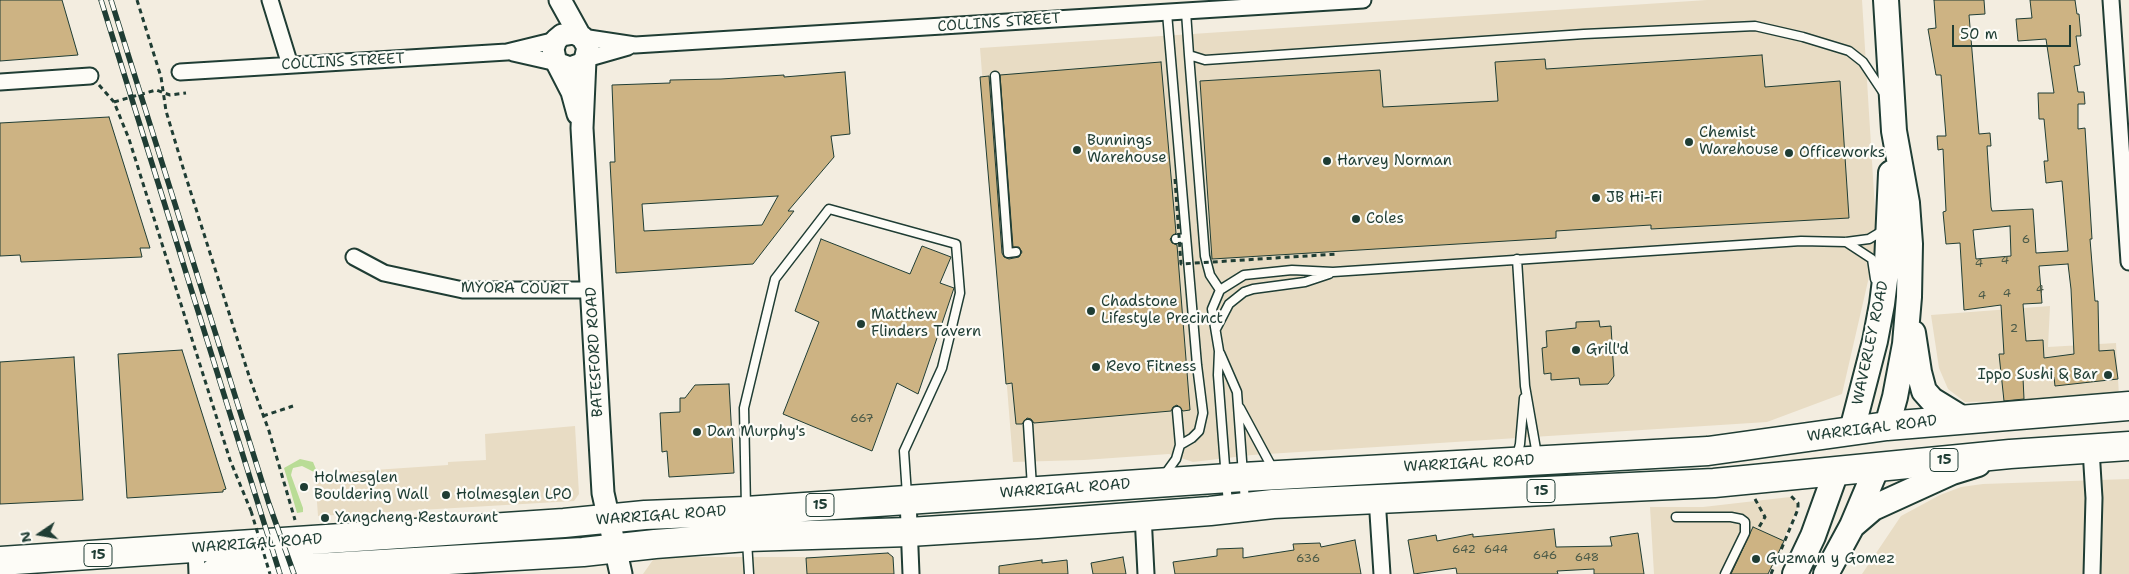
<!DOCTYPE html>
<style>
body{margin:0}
#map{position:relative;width:2129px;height:574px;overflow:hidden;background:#f3ede0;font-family:"Shantell Sans",sans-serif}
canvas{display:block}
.north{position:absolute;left:15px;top:509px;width:50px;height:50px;-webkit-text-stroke:4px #fdfcf7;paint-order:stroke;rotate:258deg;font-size:14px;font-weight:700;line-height:20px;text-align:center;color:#1f3d34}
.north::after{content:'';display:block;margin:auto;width:18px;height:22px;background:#1f3d34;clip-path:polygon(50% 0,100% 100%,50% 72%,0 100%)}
.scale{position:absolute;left:1952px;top:25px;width:119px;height:22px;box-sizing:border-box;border:2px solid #1f3d34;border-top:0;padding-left:6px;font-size:15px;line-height:18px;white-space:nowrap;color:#1f3d34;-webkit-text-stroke:4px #fdfcf7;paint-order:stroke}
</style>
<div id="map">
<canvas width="2129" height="574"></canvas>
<div class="north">N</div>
<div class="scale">50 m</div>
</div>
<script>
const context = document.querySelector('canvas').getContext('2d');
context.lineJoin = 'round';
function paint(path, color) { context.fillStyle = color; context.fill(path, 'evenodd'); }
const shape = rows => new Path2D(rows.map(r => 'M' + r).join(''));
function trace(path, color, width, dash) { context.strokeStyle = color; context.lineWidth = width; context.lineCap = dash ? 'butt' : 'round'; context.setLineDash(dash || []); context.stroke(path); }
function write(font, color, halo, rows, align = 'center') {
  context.font = font + ' "Shantell Sans",sans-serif'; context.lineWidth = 4.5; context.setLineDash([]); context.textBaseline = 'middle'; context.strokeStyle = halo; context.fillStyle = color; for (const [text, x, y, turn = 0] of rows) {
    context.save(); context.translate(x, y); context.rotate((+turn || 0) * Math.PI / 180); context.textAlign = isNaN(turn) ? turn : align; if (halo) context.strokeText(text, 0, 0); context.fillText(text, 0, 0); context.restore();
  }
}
const built = shape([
 [1707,0,1862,0,1877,242,1842,394,1767,422,1252,455,1193,462,1169,454,1084,460,1013,462,980,48],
 [2050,306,2048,347,2116,343,2119,396,2051,400,1965,402,1948,389,1939,368,1931,315],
 [575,426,579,494,574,501,318,516,315,474,448,465,448,462,486,460,485,434],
 [2129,479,2129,574,1862,574,1901,516,1940,495,1961,487,1983,484],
 [1790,497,1797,503,1797,509,1768,574,1654,574,1650,507,1703,507],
 [655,557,835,557,865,574,643,574]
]);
const green = shape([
 [300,459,313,462,318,474,302,466,293,468,292,471,291,475,303,508,303,512,297,513,284,468]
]);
const building = shape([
 [0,0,62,0,78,55,0,61,0,0],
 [1934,0,1984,0,1985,14,1969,15,1979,134,1990,133,1991,146,1987,146,1991,207,1992,211,2033,209,2036,253,2068,251,2062,181,2046,183,2044,161,2048,161,2044,119,2039,119,2038,93,2054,93,2046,39,2018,41,2016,19,2032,18,2030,0,2075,0,2077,14,2079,14,2081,36,2076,36,2080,65,2074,66,2078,92,2084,92,2085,104,2078,104,2078,129,2085,128,2092,239,2090,239,2095,301,2098,301,2099,351,2114,350,2118,379,2055,386,2054,377,2023,378,2024,399,2004,401,1999,354,2004,354,2001,305,1964,310,1960,243,1946,244,1943,212,1946,211,1943,149,1938,150,1937,136,1946,136,1941,75,1936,75,1928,29,1936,28,1934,0],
 [2010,226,2011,256,1976,259,1973,230,2010,226],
 [2068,264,2071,289,2074,354,2044,358,2043,340,2026,341,2023,304,2042,303,2039,266,2068,264],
 [1762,55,1765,87,1840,81,1849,218,1651,229,1651,225,1556,231,1556,238,1212,259,1200,81,1380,70,1383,107,1498,101,1495,62,1545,59,1546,69,1762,55],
 [1161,62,1176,233,1170,239,1172,243,1177,245,1190,410,1183,411,1177,405,1173,407,1171,411,1034,423,1031,419,1027,418,1022,424,1016,424,1012,383,1006,384,980,77,989,76,1002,253,1004,257,1009,259,1019,257,1022,252,1019,247,1013,247,1000,75,1161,62],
 [845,72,850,134,831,136,834,157,788,211,794,211,753,264,616,273,610,162,615,162,612,85,670,83,670,80,721,79,784,75,784,77,845,72],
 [778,196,762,225,644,231,642,204,778,196],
 [109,117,150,248,140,248,142,257,21,262,20,255,0,256,0,123,109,117],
 [821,239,910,274,922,246,951,257,940,283,954,288,918,394,897,383,872,451,783,414,819,322,795,311,821,239],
 [1599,321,1600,327,1611,326,1614,376,1608,384,1580,385,1579,378,1551,380,1551,373,1544,374,1542,348,1547,347,1546,331,1576,328,1576,322,1599,321],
 [182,350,226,489,223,490,223,492,127,498,118,354,182,350],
 [74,357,83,500,0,504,0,362,74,357],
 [729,384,734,473,669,477,667,451,662,452,660,413,680,412,680,398,685,398,695,385,729,384],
 [1753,527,1784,541,1768,574,1731,574,1753,527],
 [1554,529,1556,547,1612,546,1610,537,1638,533,1644,574,1594,574,1594,569,1557,571,1558,574,1457,574,1456,568,1414,574,1408,540,1436,535,1437,541,1473,534,1473,537,1554,529],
 [1355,540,1361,574,1175,574,1173,562,1217,556,1217,549,1243,548,1243,558,1294,550,1293,544,1320,543,1321,547,1355,540],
 [888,553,893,557,894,574,807,574,806,558,888,553],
 [1123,557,1126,574,1093,574,1091,563,1123,557],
 [1042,560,1042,563,1067,560,1068,574,999,574,999,566,1042,560]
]);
const path = shape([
 [137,0,161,77,166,111,184,171,250,379,269,431,295,520],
 [99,85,114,102,129,139,230,460,251,511],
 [114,102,156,90,170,95,186,93],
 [263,416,293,406],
 [1755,499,1765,517,1758,529],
 [1771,574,1798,509,1798,503,1791,496]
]);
const lane = shape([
 [1186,12,1189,55,1205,60,1584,34,1755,26,1803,37,1849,51,1863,62,1885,95],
 [1167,13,1197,365,1203,413,1199,431,1192,438,1180,445],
 [1189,55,1205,256,1210,275,1220,290],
 [995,76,1008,253,1016,252],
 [1176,239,1186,238],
 [1846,242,1872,259,1875,279],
 [1517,259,1525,386,1537,455],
 [1216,329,1229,304,1244,292,1253,289,1305,282,1329,274],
 [1220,353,1237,392,1245,502],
 [1240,408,1274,471],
 [1028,424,1032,487],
 [1517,456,1520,444,1524,398],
 [1163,477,1176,459,1180,445,1177,411],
 [1228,505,1218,375,1219,351,1212,309,1220,290,1244,275,1292,270,1333,272,1801,241,1846,242,1869,239,1884,230],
 [746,508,744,408,775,279,829,209,956,244,960,293,942,368,904,451,907,495],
 [1676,517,1731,517,1741,519,1745,522,1745,533,1725,574],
 [747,541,749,574]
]);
const street = shape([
 [270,0,290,65],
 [2111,0,2129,262],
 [582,37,635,45,1363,0],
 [513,53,557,63],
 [586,59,628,47],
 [180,72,507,52,556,40],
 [0,82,90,76],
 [354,257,384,273,463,290,591,290],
 [2091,449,2094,498,2092,574],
 [1377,498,1382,574],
 [908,499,911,574],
 [1143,515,1146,574],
 [196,547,197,574]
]);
const secondary = shape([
 [560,0,580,36],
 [585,60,582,128,603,493,621,574],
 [559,64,570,68,581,64,585,60,588,47,582,37,574,33,562,35,556,40,553,49,555,59,572,92,578,114]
]);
const primary = shape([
 [1886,0,1894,131,1907,203,1910,244,1909,297,1905,344,1895,397,1887,426],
 [1913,333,1919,372,1924,391,1932,400,1963,419],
 [1852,430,1875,341,1882,304,1887,264,1891,173],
 [1852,526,1873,508,1952,472,1978,464],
 [1795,574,1813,536,1836,472],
 [1826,574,1852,526,1877,467]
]);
const highway = shape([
 [0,561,564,523,645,515,746,511,1243,477,1708,451,1887,426,2129,406],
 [213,574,583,552,655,544,747,537,909,532,1037,524,1210,511,1273,504,1714,483,2010,454,2129,446]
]);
const rail = shape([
 [101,0,280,574],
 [111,0,269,504,294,574]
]);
const pathBridge = shape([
 [1175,179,1181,264,1337,254],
 [251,511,270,574]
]);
const markers = [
 [1689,142,5,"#1f3d34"],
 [1077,150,5,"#1f3d34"],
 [1789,153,5,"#1f3d34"],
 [1327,161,5,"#1f3d34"],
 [1596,198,5,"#1f3d34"],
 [1356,219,5,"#1f3d34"],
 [1091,311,5,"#1f3d34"],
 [861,324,5,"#1f3d34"],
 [1576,350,5,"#1f3d34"],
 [1096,367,5,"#1f3d34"],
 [2108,375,5,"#1f3d34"],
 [697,432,5,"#1f3d34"],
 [304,487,5,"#1f3d34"],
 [446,495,5,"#1f3d34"],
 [325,518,5,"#1f3d34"],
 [1756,559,5,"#1f3d34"]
];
const numberNames = [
 ["6",2026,240],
 ["4",2005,261],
 ["4",1979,264],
 ["4",2040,290],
 ["4",2007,294],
 ["4",1982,296],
 ["2",2014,329],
 ["667",862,419],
 ["642",1464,550],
 ["644",1496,550],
 ["646",1545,556],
 ["648",1587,558],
 ["636",1308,559]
];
const shields = [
 [1944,460,28],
 [1541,491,28],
 [820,505,28],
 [98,555,28]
];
const shieldNames = [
 ["15",1944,460],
 ["15",1541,491],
 ["15",820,505],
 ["15",98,555]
];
const streetNames = [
 ["COLLINS STREET",999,23,-4],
 ["COLLINS STREET",343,62,-3],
 ["MYORA COURT",515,289,1],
 ["WAVERLEY ROAD",1871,343,-78],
 ["BATESFORD ROAD",595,352,-93],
 ["WARRIGAL ROAD",1872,429,-7],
 ["WARRIGAL ROAD",1469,464,-3],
 ["WARRIGAL ROAD",1065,489,-4],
 ["WARRIGAL ROAD",661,516,-4],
 ["WARRIGAL ROAD",257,544,-4]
];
const poiNames = [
 ["Chemist",1699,133],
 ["Warehouse",1699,150],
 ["Bunnings",1087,141],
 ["Warehouse",1087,158],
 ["Officeworks",1799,153],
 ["Harvey Norman",1337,161],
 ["JB Hi-Fi",1606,198],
 ["Coles",1366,219],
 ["Chadstone",1101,302],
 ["Lifestyle Precinct",1101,319],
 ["Matthew",871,315],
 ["Flinders Tavern",871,332],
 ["Grill'd",1586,350],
 ["Revo Fitness",1106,367],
 ["Ippo Sushi & Bar",2098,375,"right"],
 ["Dan Murphy's",707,432],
 ["Holmesglen",314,478],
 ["Bouldering Wall",314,495],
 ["Holmesglen LPO",456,495],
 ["Yangcheng Restaurant",335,518],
 ["Guzman y Gomez",1766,559]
];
paint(built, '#e8dcc4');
paint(green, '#b9dc96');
paint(building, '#cdb383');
trace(building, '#1f3d34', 1);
trace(lane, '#1f3d34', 11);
trace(street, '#1f3d34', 19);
trace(secondary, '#1f3d34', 25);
trace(primary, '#1f3d34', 28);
trace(highway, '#1f3d34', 31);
trace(path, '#1f3d34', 3, [5, 4]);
trace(lane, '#fdfcf7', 8);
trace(street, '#fdfcf7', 15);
trace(secondary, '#fdfcf7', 21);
trace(primary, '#fdfcf7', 24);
trace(highway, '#fdfcf7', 28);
trace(rail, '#1f3d34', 5.5);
trace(rail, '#fdfcf7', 4, [11]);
trace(pathBridge, '#1f3d34', 3, [5, 4]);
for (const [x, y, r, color] of markers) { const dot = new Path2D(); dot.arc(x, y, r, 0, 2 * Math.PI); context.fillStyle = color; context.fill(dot); trace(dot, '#fdfcf7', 2); }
write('12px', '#4a5a48', null, numberNames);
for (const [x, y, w] of shields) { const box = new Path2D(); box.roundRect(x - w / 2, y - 11.5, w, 23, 4); context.fillStyle = '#fdfcf7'; context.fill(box); trace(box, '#1f3d34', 1); }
write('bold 14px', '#1f3d34', null, shieldNames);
write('15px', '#1f3d34', '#fdfcf7', streetNames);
write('15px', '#1f3d34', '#fdfcf7', poiNames, 'left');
</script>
